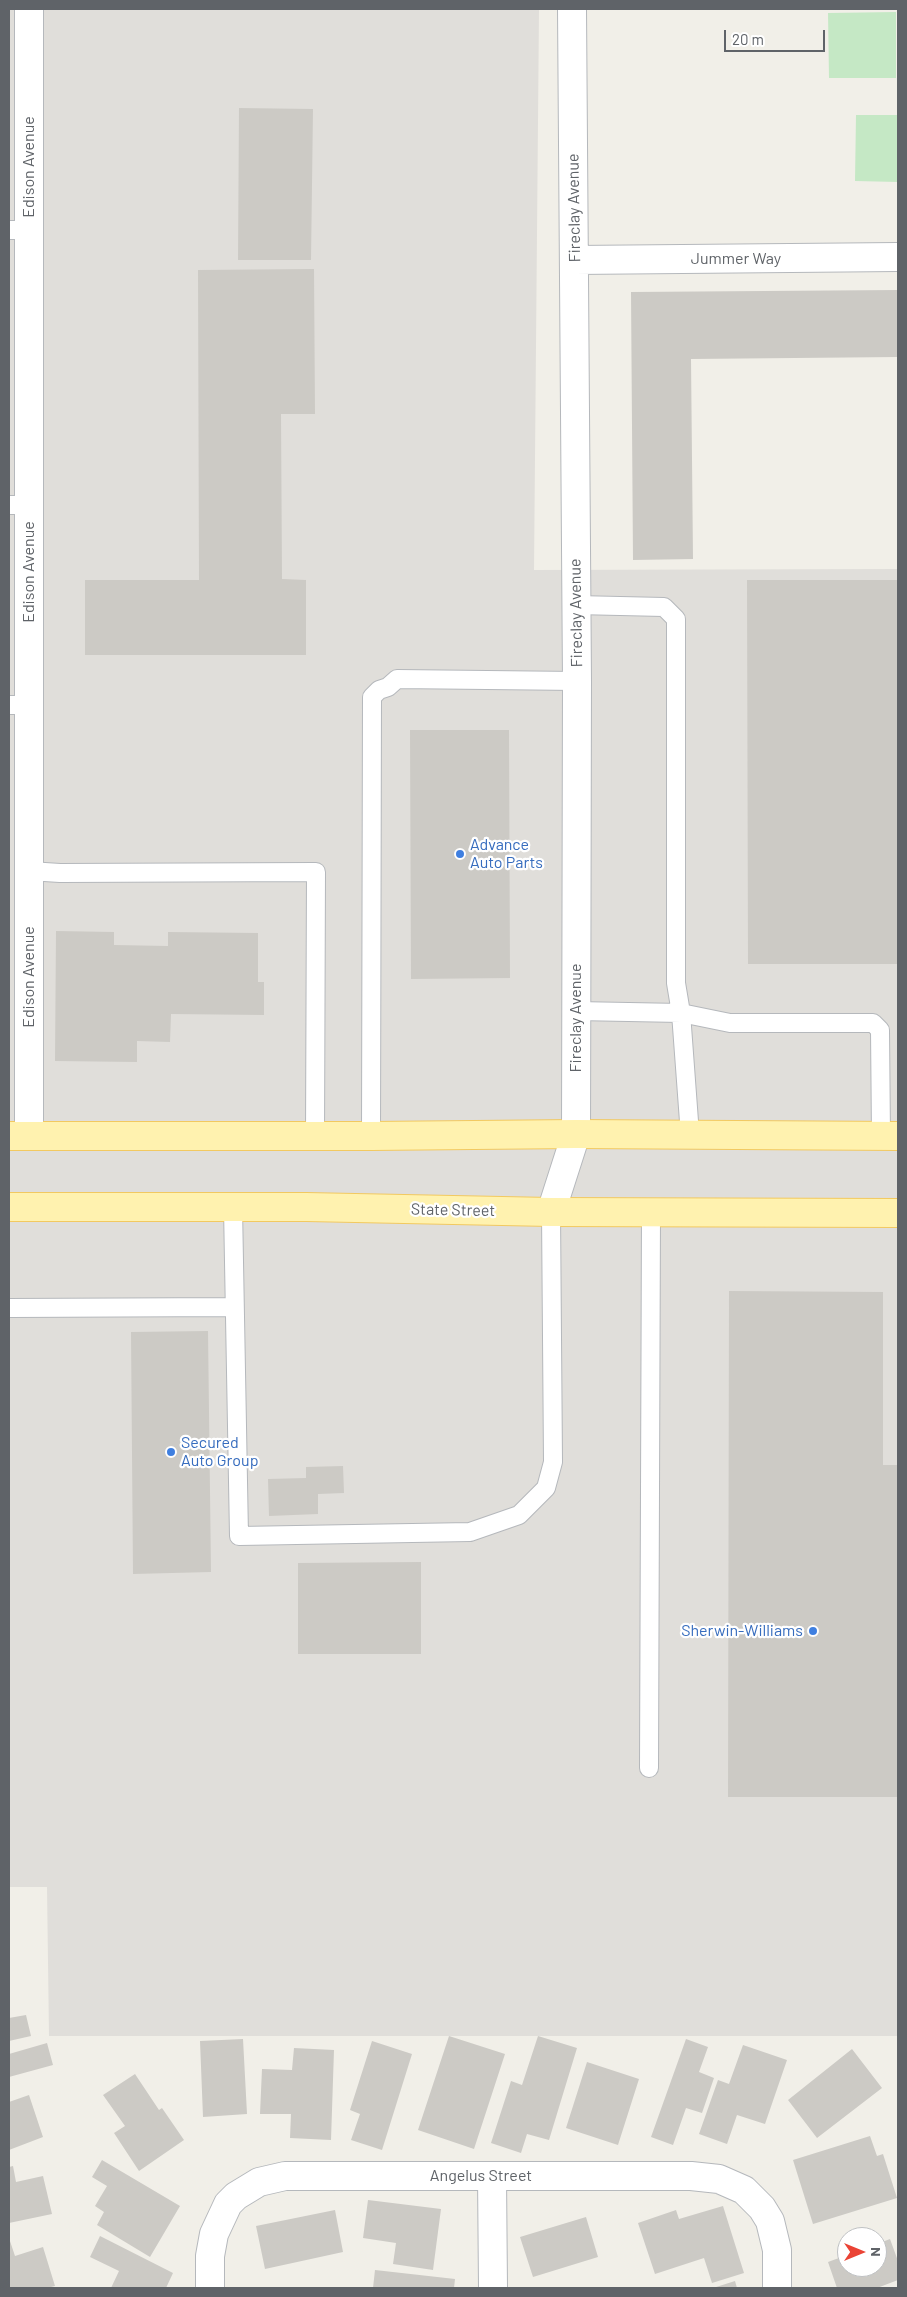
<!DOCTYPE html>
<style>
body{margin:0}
#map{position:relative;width:907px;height:2297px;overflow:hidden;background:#f1efe8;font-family:Barlow,sans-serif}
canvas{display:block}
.frame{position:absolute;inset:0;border:10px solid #5f6368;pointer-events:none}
.north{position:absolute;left:837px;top:2227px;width:50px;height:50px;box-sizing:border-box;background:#fff;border:1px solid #bfc1c3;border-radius:50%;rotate:90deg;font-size:14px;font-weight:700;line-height:20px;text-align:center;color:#5f6368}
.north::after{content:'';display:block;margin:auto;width:18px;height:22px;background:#ea4335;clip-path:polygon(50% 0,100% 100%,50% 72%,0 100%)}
.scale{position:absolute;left:724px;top:30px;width:101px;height:22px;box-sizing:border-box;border:2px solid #5f6368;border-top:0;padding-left:6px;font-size:15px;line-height:18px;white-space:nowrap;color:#5f6368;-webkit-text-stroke:4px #fff;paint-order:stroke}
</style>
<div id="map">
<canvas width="907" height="2297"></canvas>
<div class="frame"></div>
<div class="north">N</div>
<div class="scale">20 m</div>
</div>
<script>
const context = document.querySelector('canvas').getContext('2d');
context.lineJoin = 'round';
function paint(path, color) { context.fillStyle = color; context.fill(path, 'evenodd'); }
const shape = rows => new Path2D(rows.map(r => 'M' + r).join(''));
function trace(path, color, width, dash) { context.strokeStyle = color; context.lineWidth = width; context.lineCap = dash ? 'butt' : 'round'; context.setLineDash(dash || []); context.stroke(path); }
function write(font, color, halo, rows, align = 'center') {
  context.font = font + ' Barlow,sans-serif'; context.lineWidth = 4.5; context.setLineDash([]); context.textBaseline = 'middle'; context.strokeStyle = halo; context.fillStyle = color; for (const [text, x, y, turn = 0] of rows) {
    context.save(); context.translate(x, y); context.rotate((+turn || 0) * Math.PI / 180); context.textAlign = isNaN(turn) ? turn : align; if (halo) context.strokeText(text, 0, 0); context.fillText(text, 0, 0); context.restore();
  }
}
const industrial = shape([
 [9,9,539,9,534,570,898,569,898,2036,49,2036,47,1887,9,1887]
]);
const green = shape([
 [896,12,896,78,829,78,828,13],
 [856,115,898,115,898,182,855,181]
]);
const building = shape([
 [239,108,313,109,311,260,238,260],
 [314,269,315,414,281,414,282,579,306,580,306,655,85,655,85,580,199,580,198,270],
 [898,290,898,357,691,359,693,559,633,560,631,292],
 [747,580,898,580,898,964,748,964],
 [410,730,509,730,510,978,411,979],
 [56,931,114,932,114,945,168,946,168,932,258,933,258,982,264,982,264,1015,171,1014,170,1042,137,1041,137,1062,55,1061],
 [729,1291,883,1292,883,1465,898,1465,898,1797,728,1797],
 [208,1331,211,1572,133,1574,131,1332],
 [343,1466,344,1493,318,1494,318,1514,269,1516,268,1479,306,1478,306,1467],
 [421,1562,421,1654,298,1654,298,1563],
 [26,2015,31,2036,9,2041,9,2018],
 [449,2036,505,2054,474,2149,418,2130],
 [538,2036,577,2048,549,2140,527,2134,521,2153,491,2143,511,2081,522,2085],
 [243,2039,247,2114,203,2117,200,2041],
 [686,2039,708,2047,699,2072,714,2078,702,2113,686,2108,673,2145,651,2137],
 [372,2041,412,2054,382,2150,351,2140,360,2114,350,2110],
 [47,2043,53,2065,9,2077,9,2054],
 [743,2045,787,2060,765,2124,737,2115,727,2144,699,2134,718,2080,729,2084],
 [294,2048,334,2050,331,2140,290,2138,291,2114,260,2114,262,2069,292,2070],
 [852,2049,882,2088,817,2138,788,2100],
 [587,2062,639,2079,618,2145,566,2128],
 [135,2074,159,2110,162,2108,184,2140,139,2171,114,2133,125,2126,103,2095],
 [29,2095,43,2137,9,2150,9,2102],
 [870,2136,877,2156,883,2154,897,2198,813,2224,793,2160],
 [102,2160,180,2206,150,2257,97,2225,104,2212,95,2206,107,2186,92,2177],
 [13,2166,16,2182,43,2176,52,2214,9,2223,9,2167],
 [368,2200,441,2209,433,2270,393,2264,396,2243,363,2238],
 [723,2206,744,2273,712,2283,704,2258,655,2274,638,2223,676,2210,679,2219],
 [335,2210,343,2252,265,2269,256,2226],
 [586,2217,598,2257,533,2277,520,2237],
 [100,2236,173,2273,166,2288,111,2288,119,2271,90,2257],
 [9,2238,15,2256,43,2247,55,2286,47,2288,9,2288],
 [890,2239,898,2261,898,2280,877,2288,837,2288,828,2262,847,2255,847,2267,877,2267,877,2244],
 [375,2270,455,2279,454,2288,373,2288],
 [735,2281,737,2288,713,2288]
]);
const service = shape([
 [9,230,29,230],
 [9,505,29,505],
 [576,605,664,607,676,619,676,983,681,1013,690,1135],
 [9,705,29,705],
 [29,871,60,873,316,872,315,1136],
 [576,1011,681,1013,730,1023,873,1023,880,1030,881,1136],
 [371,1136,372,697,379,690,388,687,397,679,577,681],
 [233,1207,239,1536,470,1532,519,1515,546,1488,553,1462,551,1212],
 [9,1308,234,1307],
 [649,1768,651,1213]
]);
const minor = shape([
 [29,9,29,1136],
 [575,260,898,257],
 [551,1212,576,1134,577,681,572,9],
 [492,2176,493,2288],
 [210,2288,210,2256,214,2234,228,2204,236,2196,259,2182,285,2176,691,2176,719,2179,744,2190,762,2208,770,2221,777,2250,777,2288]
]);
const primary = shape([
 [9,1136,371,1136,576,1134,898,1136],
 [9,1207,306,1207,551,1212,898,1213]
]);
const markers = [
 [460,854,5,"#3f7fe0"],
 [171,1452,5,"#3f7fe0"],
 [813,1631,5,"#3f7fe0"]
];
const streetNames = [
 ["Edison Avenue",29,167,-90],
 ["Fireclay Avenue",574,208,-91],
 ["Jummer Way",736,259],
 ["Edison Avenue",29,572,-90],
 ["Fireclay Avenue",576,613,-91],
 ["Edison Avenue",29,977,-90],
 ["Fireclay Avenue",576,1018,-90],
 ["State Street",453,1210,1],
 ["Angelus Street",481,2176]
];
const shopNames = [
 ["Advance",470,845],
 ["Auto Parts",470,863],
 ["Secured",181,1443],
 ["Auto Group",181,1461],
 ["Sherwin-Williams",803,1631,"right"]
];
paint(industrial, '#e0deda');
paint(green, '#c5e8c5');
paint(building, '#cccac5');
trace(service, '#b5b8bc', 20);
trace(minor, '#b5b8bc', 30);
trace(primary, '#f2c960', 30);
trace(service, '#fff', 18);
trace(minor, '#fff', 28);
trace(primary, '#fff2af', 28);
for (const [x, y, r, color] of markers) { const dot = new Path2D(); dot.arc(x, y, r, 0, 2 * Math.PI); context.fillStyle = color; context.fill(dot); trace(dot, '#fff', 2); }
write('16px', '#5f6368', '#fff', streetNames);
write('16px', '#366cbe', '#fff', shopNames, 'left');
</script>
